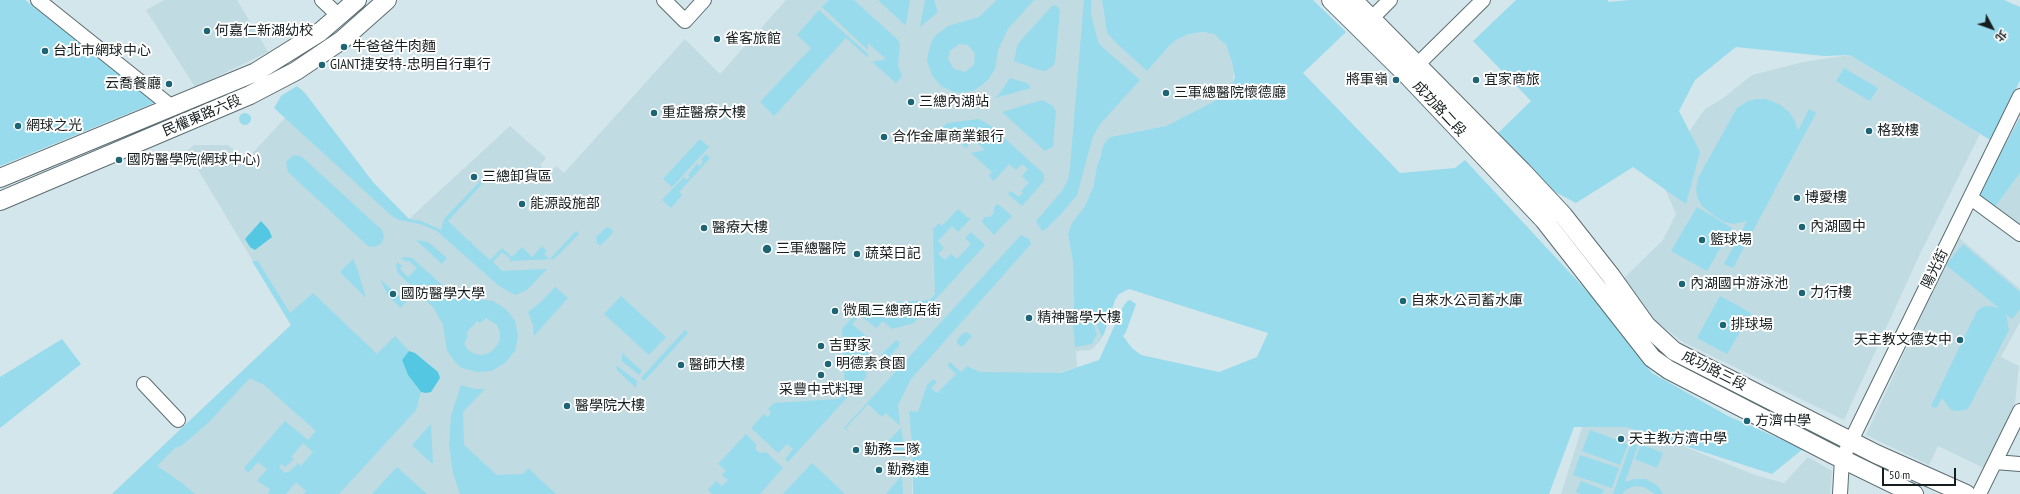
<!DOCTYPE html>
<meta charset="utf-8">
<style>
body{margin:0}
#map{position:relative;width:2020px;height:494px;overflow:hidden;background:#d3e6eb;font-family:"PT Sans Narrow","Noto Sans TC",sans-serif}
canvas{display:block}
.north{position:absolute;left:1972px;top:8px;width:40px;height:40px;-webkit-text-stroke:3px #fff;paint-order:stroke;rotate:131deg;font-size:11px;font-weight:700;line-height:16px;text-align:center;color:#161d1e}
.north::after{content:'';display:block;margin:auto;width:14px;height:18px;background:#161d1e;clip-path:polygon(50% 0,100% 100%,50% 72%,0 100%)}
.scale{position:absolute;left:1882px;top:468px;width:74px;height:18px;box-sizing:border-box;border:2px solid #161d1e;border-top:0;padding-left:5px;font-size:12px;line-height:14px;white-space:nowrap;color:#161d1e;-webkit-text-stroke:3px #fff;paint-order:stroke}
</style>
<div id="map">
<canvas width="2020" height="494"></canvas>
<div class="north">北</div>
<div class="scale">50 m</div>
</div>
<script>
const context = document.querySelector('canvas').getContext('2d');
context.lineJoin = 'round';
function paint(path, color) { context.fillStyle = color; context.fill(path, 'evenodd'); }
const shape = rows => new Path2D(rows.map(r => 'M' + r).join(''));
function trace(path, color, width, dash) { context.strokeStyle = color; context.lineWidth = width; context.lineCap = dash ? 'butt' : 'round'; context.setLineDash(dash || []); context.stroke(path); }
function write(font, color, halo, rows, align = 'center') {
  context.font = font + ' "PT Sans Narrow","Noto Sans TC",sans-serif'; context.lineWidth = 4; context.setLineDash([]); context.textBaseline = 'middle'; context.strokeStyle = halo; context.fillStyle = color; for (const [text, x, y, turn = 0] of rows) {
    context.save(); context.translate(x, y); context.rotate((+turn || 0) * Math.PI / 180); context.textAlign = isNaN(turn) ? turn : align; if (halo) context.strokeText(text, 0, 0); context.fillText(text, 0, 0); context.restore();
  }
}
const built = shape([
 [164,0,237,0,268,52,195,87,146,10],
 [786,0,1102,0,1107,33,1117,44,1147,71,1171,44,1178,39,1189,34,1203,32,1214,34,1222,40,1228,49,1234,69,1233,83,1223,97,1166,126,1110,137,1100,155,1093,188,1085,206,1072,223,1068,234,1073,262,1074,318,1088,318,1096,323,1100,331,1100,340,1094,348,1090,350,1076,351,1077,367,1055,374,912,445,912,494,112,494,291,325,187,151,194,145,228,145,246,160,286,117,369,180,409,219,510,126,546,158,540,165,549,174,556,166,564,173,685,39,720,74],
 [1850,55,1980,134,1919,256,1844,420,1683,342,1655,321,1623,279,1663,240,1676,214,1656,168,1688,133,1705,109,1722,99,1752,75,1803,62],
 [2020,173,2020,227,1994,208],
 [1958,237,2020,289,2020,322,2001,357,2019,366,2014,412,1984,468,1938,446,1929,465,1866,435],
 [1586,415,1618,420,1755,475,1784,483,1808,457,1832,471,1830,494,1561,494]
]);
const green = shape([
 [0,0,25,0,156,102,0,166],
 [829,0,854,0,898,40,900,45,898,65,902,76,896,83,872,62,886,59,868,43,868,50,822,7],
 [878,0,910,0,906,24,905,25],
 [925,0,934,0,938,12,920,27],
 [997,0,1034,0,1008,29,998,50,995,69,987,81,975,90,962,93,954,92,941,86,932,75,927,61,928,54,932,41,936,35,948,26,979,17],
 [959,44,968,45,975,54,974,65,965,72,954,69,948,59,950,51],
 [1084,0,1091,0,1091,15,1099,44,1140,80,1101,123,1093,136,1077,195,1061,214,1046,229,1042,231,1036,221,1062,191,1068,180,1070,168],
 [1102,0,1313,0,1346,32,1303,73,1400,173,1455,168,1465,160,1599,304,1652,373,1728,416,1803,449,1772,474,1626,427,1574,427,1549,494,913,494,912,445,909,411,918,412,927,385,933,379,937,382,931,388,937,393,956,374,947,365,950,362,961,372,967,366,980,372,1060,373,1099,360,1123,307,1127,301,1130,300,1136,304,1126,332,1123,336,1132,348,1141,355,1219,372,1257,357,1268,333,1129,289,1119,294,1115,300,1104,334,1097,344,1101,336,1096,323,1088,318,1074,318,1073,262,1068,234,1072,223,1085,206,1093,188,1097,167,1104,144,1110,137,1166,126,1213,102,1227,93,1231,88,1235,77,1232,62,1226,45,1214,34,1203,32,1189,34,1178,39,1171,44,1147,71,1117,44,1107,33],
 [1516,0,1608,0,1608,2,1630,0,2004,0,2020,7,2020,80,1992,141,1850,55,1824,56,1736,47,1695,80,1679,111,1700,152,1686,204,1633,167,1576,203,1535,181,1495,136,1531,101,1473,41],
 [1055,5,1058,7,1060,11,1055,62,1053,66,1045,71,1039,70,1014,61,1017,46,1022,39,1052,6],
 [819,10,869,55,867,57,846,38,774,116,760,102,811,48,797,35],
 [1844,68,1878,88,1870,101,1836,81],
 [1010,78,1027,83,1031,88,995,98,1000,93],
 [297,86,305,93,373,182,409,219,421,221,441,230,444,219,487,174,489,176,448,221,469,241,473,241,471,243,490,260,502,248,512,257,522,247,532,257,542,246,547,251,544,254,550,259,576,231,579,234,554,259,509,261,511,259,502,252,493,262,501,270,501,271,547,269,527,290,515,295,499,286,437,231,420,224,399,220,392,216,274,108,281,96],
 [1757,99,1766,99,1779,104,1789,112,1795,121,1798,131,1809,109,1816,113,1733,268,1724,264,1747,221,1733,224,1725,222,1716,217,1702,206,1698,199,1696,190,1698,178,1737,108,1748,101],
 [1042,100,1052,105,1056,111,1053,147,1045,151,1002,112],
 '239 119a6 6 0 1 1 12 0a6 6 0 1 1-12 0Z',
 [2020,117,2020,173,1994,208,1977,196],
 [979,119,991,126,1044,174,1044,181,1022,206,1008,194,1011,191,1019,197,1023,193,1021,191,1029,183,1022,176,1028,169,1022,164,1016,170,1009,164,994,181,989,176,992,172,971,153,985,150,968,134,968,146,966,148,943,127,947,123],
 [700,139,709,147,672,187,663,179],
 [706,154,710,158,679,192,682,195,671,208,662,200,684,177,687,180,690,177,688,175,697,164,700,166,703,162,701,160],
 [295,155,302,157,382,230,384,237,381,244,374,247,368,246,288,172,286,162,292,156],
 [998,204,1012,216,994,235,982,222,984,217,990,217,994,213,994,207],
 [1697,207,1732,228,1707,271,1671,251],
 [958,209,968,218,971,218,958,232,952,226,938,241,944,248,938,254,945,260,951,254,957,259,971,244,965,238,971,232,985,245,914,323,892,329,883,321,876,328,860,315,852,324,868,338,861,346,868,352,866,377,788,462,785,459,793,449,787,444,778,453,751,428,764,414,767,417,771,413,768,409,774,403,839,399,844,394,845,388,842,329,852,318,850,315,852,313,855,315,865,304,930,300,935,294,933,229,939,223,942,226],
 [607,227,613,230,612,234,601,245,597,244,596,237],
 [1021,235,1029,239,1031,244,911,379,898,405,900,426,886,413,882,417,868,404,846,428,848,431,844,428],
 [416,240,428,242,447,258,442,264],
 [1963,244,2020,292,2020,309,2012,319,2006,314,2009,330,1968,409,1959,411,1951,410,1942,398,1936,408,1931,406,1977,311,1982,307,1989,306,1999,308,1946,265],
 [406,257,412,258,449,291,468,298,493,301,506,309,515,321,518,336,515,351,505,363,492,371,477,372,462,368,456,363,447,351,443,325,434,308,398,273,396,267,397,262,402,266,400,269,408,277,417,268,408,260,406,262,401,258],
 [486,318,497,325,500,332,500,340,496,347,491,352,483,355,475,354,468,350,464,344,468,336,466,333,477,321,480,323],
 [353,259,357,268,366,298,340,272],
 [252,261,258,261,290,313,313,293,377,354,395,336,409,351,402,360,403,363,408,375,421,392,416,410,339,494,304,494,306,491,296,482,286,494,268,494,270,489,257,481,267,469,258,462,248,473,244,468,285,421,308,440,316,431,264,385,250,378,209,422,181,446,175,448,157,466,182,483,195,494,112,494,291,325],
 [303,443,313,452,301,466,298,463,290,471,285,473,279,467,282,464,285,467,292,461,294,459,291,457],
 [380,279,406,302,401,308,388,296],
 [555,287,568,298,534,336,533,325,528,312,542,301],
 [621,296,666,337,649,355,604,314],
 [1720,296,1751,313,1727,354,1697,338],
 [1073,320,1087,320,1093,323,1097,334,1092,344,1075,347],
 [685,330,688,333,644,381,641,378],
 [967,332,972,336,962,347,957,344,957,340,963,333],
 [62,339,81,364,0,428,0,377],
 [896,340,900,342,899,346,887,359,883,360,881,359,882,354],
 [622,353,642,371,639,375,622,361],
 [616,365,637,381,636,388,617,370],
 [461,385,475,389,485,389,463,412,464,445,497,475,523,474,528,468,556,494,460,494,453,473,449,445,451,416],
 [431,424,433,463,431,463,412,445],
 [901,428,903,439,905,459,887,442],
 [1590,430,1628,444,1620,465,1582,451],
 [746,434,756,444,756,450,760,453,766,452,783,468,760,494,712,494,708,490,716,481,722,486,728,480,722,475,726,470,718,464],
 [1631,443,1638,445,1625,482,1634,479,1646,479,1658,486,1663,494,1655,494,1644,487,1635,486,1627,489,1622,494,1613,494],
 [1641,444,1663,453,1657,468,1635,459],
 [1580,455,1619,468,1612,488,1573,475],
 [812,463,845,494,783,494],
 [397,467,427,494,372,494],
 [902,475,903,494,886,494],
 [1581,481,1604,490,1602,494,1581,494,1576,492]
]);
const water = shape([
 [261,221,269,230,272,237,255,250,250,247,245,239],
 [409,351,415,353,438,372,440,378,431,392,426,393,421,392,408,375,402,360]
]);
const minor = shape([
 [38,0,173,108],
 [322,0,339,16],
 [664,0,685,21,704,0],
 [1365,25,1390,0],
 [1417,65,1483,0],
 [1971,198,2020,234],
 [144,384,178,420],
 [1995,462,2020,464],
 [1840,494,1842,459,2020,96],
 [1979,494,2020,411]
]);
const major = shape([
 [1331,0,1408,76,1544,220,1652,358,1669,370,1832,454,1914,494],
 [1353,0,1522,171,1563,215,1611,276,1646,325,1674,351,1876,454,1966,494],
 [0,178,256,72,320,32,357,0],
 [0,201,250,95,296,71,342,40,387,0]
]);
const markers = [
 [207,31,4,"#1d6474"],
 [717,39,4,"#1d6474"],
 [344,47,4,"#1d6474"],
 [45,51,4,"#1d6474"],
 [322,65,4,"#1d6474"],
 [1396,80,4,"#1d6474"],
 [1476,80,4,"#1d6474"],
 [169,84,4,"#1d6474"],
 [1166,93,4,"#1d6474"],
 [911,102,4,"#1d6474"],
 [654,113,4,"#1d6474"],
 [18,126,4,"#1d6474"],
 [1869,131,4,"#1d6474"],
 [884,137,4,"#1d6474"],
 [119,160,4,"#1d6474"],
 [474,177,4,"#1d6474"],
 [1797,198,4,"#1d6474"],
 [522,204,4,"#1d6474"],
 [1802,227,4,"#1d6474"],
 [704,228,4,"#1d6474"],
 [1702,240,4,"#1d6474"],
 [767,249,5,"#1d6474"],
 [857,254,4,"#1d6474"],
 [1682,284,4,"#1d6474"],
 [1802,293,4,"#1d6474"],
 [393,294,4,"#1d6474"],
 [1403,301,4,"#1d6474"],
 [835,311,4,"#1d6474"],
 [1029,318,4,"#1d6474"],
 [1723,325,4,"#1d6474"],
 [1960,340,4,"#1d6474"],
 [821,346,4,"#1d6474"],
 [828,364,4,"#1d6474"],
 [681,365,4,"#1d6474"],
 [821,375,4,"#1d6474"],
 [567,406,4,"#1d6474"],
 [1747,421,4,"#1d6474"],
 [1621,439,4,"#1d6474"],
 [856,450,4,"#1d6474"],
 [879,470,4,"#1d6474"]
];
const poiNames = [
 ["何嘉仁新湖幼校",215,31],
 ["雀客旅館",725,39],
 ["牛爸爸牛肉麵",352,47],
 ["台北市網球中心",53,51],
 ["GIANT捷安特-忠明自行車行",330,65],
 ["將軍嶺",1388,80,"right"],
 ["宜家商旅",1484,80],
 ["云喬餐廳",161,84,"right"],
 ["三軍總醫院懷德廳",1174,93],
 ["三總內湖站",919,102],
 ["重症醫療大樓",662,113],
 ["網球之光",26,126],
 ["格致樓",1877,131],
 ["合作金庫商業銀行",892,137],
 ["國防醫學院(網球中心)",127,160],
 ["三總卸貨區",482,177],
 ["博愛樓",1805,198],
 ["能源設施部",530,204],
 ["內湖國中",1810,227],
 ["醫療大樓",712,228],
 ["籃球場",1710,240],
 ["三軍總醫院",776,249],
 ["蔬菜日記",865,254],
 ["內湖國中游泳池",1690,284],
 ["力行樓",1810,293],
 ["國防醫學大學",401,294],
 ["自來水公司蓄水庫",1411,301],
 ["微風三總商店街",843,311],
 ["精神醫學大樓",1037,318],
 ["排球場",1731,325],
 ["天主教文德女中",1952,340,"right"],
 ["吉野家",829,346],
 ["明德素食園",836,364],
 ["醫師大樓",689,365],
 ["采豐中式料理",821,390,"center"],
 ["醫學院大樓",575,406],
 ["方濟中學",1755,421],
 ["天主教方濟中學",1629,439],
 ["勤務二隊",864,450],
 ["勤務連",887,470]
];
const streetNames = [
 ["成功路二段",1439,109,47],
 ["民權東路六段",202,116,-23],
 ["陽光街",1935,269,-64],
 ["成功路三段",1714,371,27]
];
paint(built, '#c0dbe2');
paint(green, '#98dbec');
paint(water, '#54c7e2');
trace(minor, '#5c6d71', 16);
trace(major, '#5c6d71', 20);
trace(minor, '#fff', 14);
trace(major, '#fff', 18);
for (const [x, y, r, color] of markers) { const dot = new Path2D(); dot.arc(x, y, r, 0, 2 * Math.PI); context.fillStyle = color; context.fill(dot); trace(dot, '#fff', 1.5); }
write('14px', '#161d1e', '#fff', poiNames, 'left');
write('14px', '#161d1e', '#fff', streetNames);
</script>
